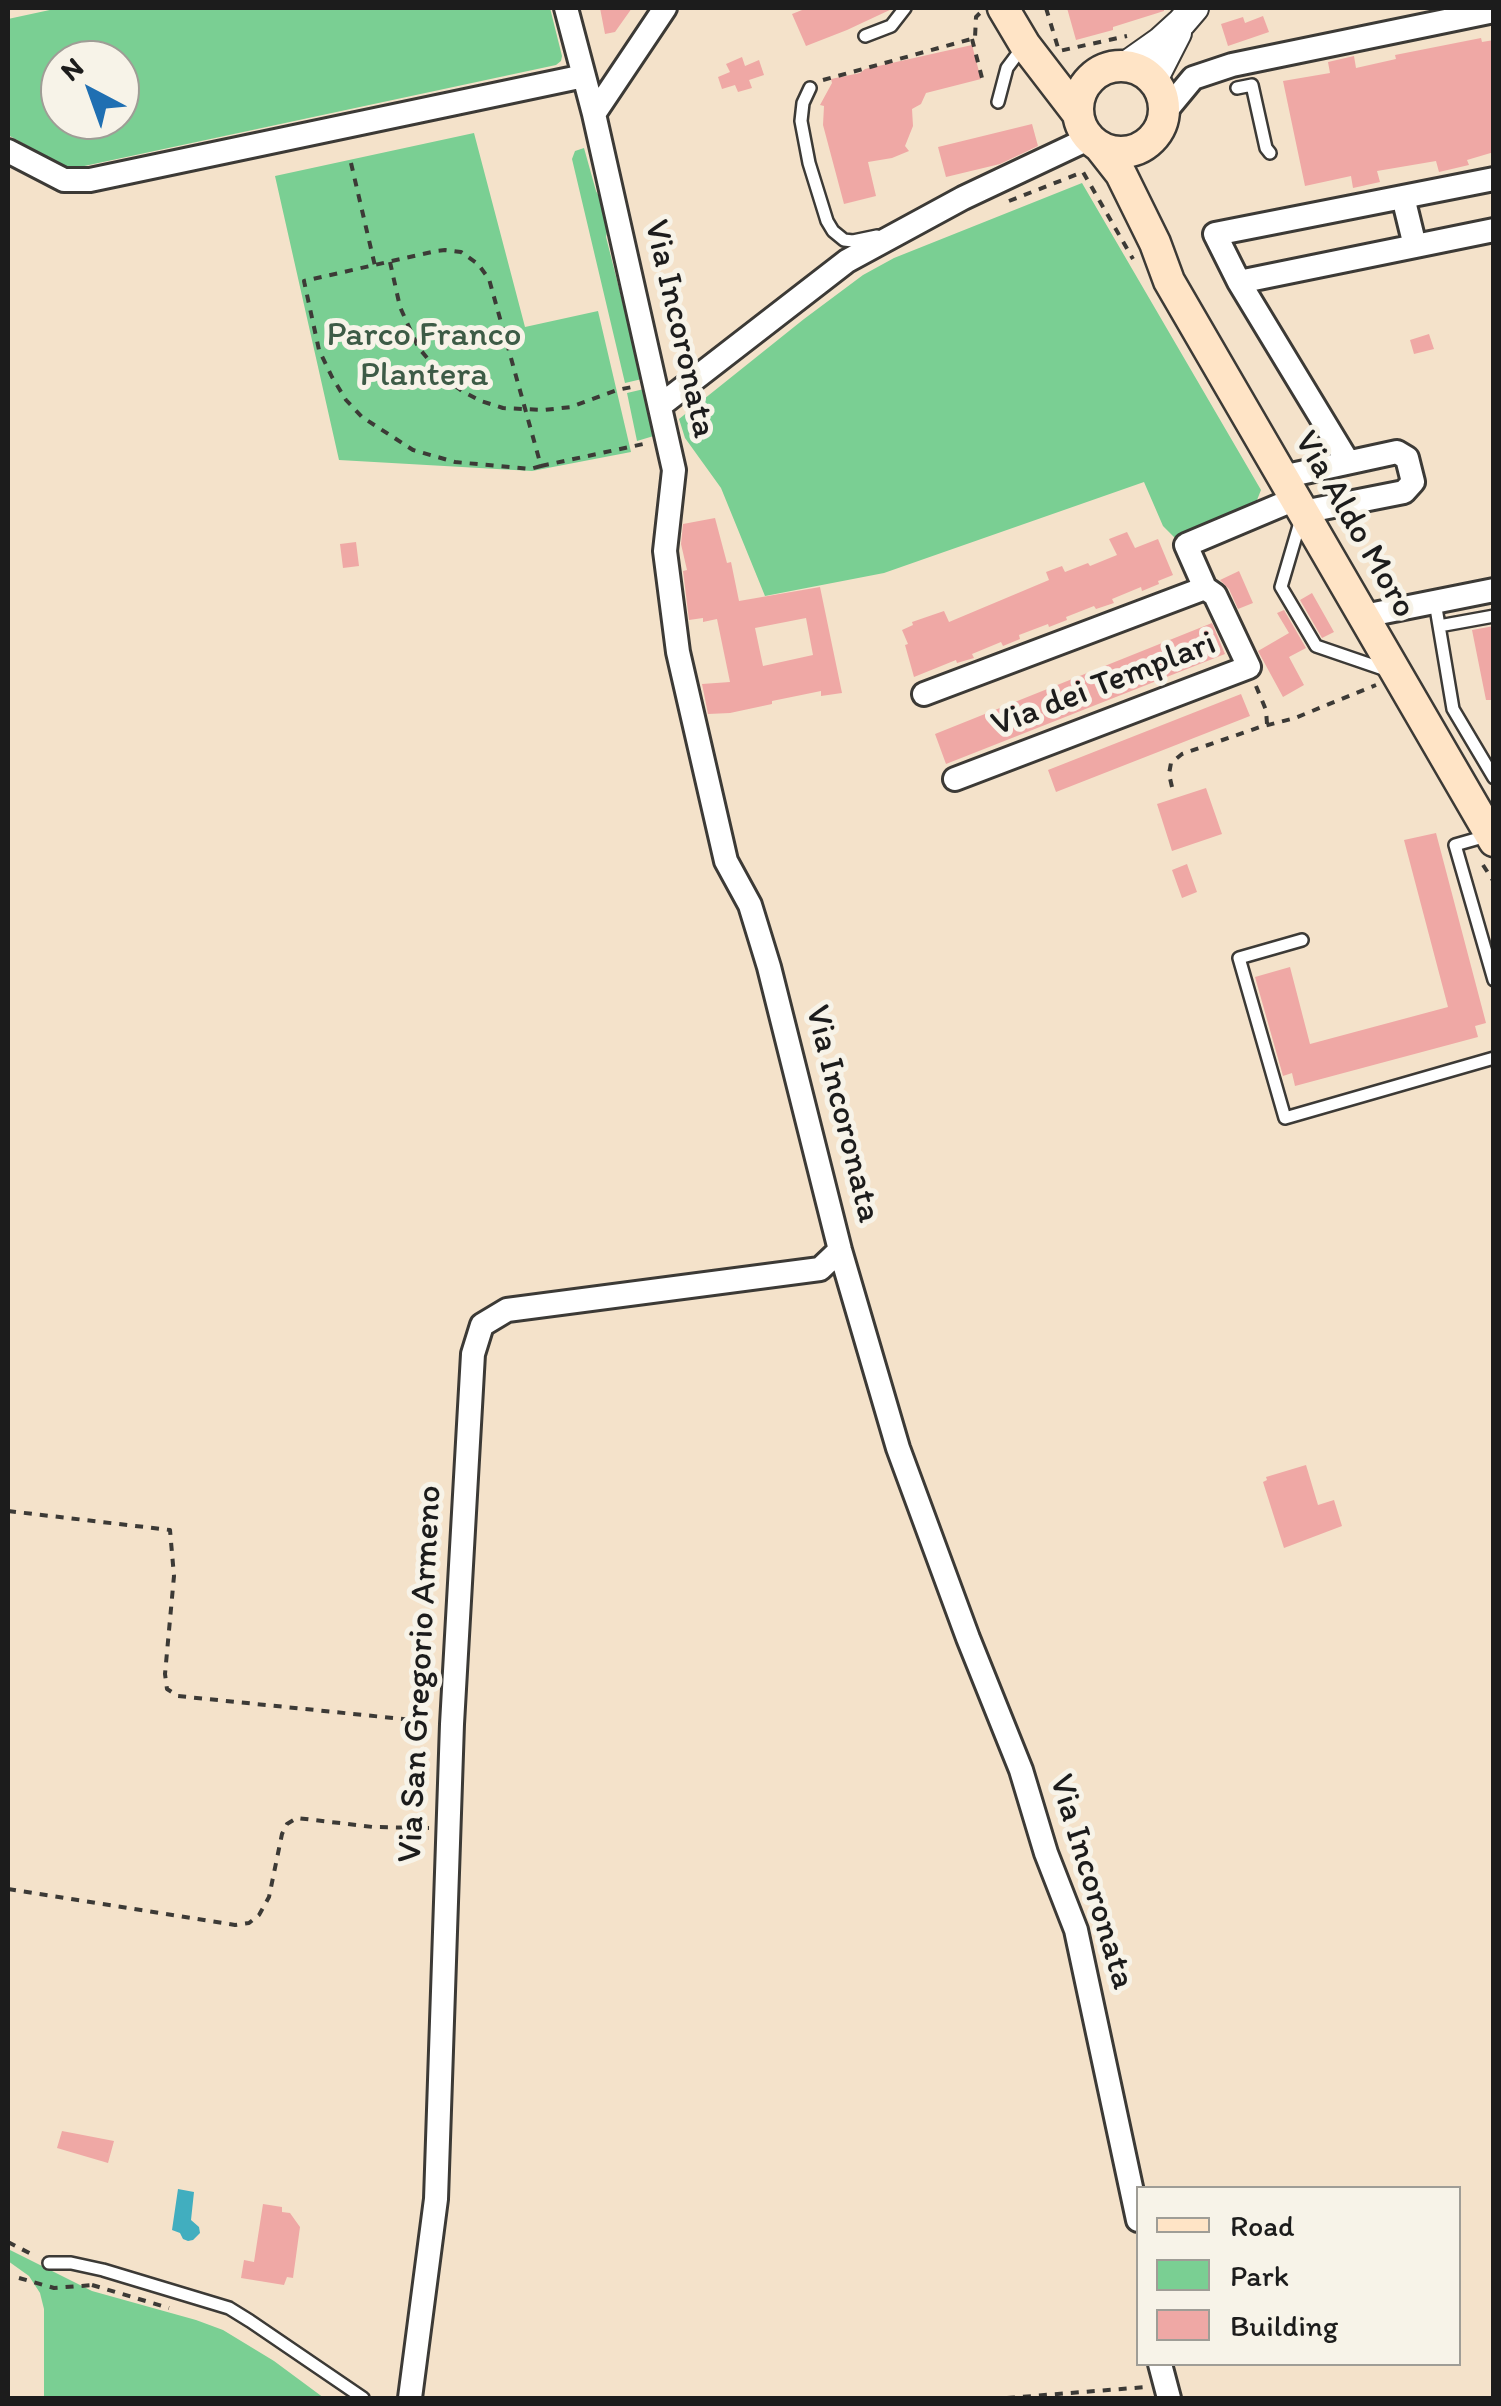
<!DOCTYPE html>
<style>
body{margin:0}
#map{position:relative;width:1501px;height:2406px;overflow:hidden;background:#f4e2ca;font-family:Itim,sans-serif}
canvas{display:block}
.frame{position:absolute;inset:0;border:10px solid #1c1c1c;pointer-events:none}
.legend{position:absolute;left:1136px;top:2186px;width:325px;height:180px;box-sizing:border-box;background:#f7f3e8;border:2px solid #9f9d96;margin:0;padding:12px 18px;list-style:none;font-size:30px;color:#1c1c1c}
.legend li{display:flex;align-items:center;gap:20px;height:50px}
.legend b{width:50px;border:2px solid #9f9d96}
.north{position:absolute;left:40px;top:40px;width:100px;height:100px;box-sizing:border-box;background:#f7f3e8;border:2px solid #9f9d96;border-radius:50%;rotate:319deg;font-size:28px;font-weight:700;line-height:40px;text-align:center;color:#1c1c1c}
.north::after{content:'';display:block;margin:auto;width:35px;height:45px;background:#1f6fb2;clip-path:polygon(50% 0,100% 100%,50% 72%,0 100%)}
</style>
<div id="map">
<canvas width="1501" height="2406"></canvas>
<div class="frame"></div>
<ul class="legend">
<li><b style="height:12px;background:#ffe4c6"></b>Road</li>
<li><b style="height:28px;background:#7acf93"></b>Park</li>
<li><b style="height:28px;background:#efa8a5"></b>Building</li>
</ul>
<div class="north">N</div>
</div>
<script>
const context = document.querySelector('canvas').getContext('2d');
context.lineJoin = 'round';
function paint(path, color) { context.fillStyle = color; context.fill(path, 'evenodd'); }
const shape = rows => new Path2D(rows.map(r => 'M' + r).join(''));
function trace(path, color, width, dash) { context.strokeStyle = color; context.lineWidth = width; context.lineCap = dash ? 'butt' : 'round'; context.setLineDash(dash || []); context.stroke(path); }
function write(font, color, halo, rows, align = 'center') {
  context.font = font + ' Itim,sans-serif'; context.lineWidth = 10; context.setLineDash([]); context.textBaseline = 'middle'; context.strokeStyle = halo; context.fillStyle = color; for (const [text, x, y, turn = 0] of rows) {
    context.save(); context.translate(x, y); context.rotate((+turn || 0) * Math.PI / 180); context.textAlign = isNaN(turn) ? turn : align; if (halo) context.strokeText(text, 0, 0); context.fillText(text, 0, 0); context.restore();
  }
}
const green = shape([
 [59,8,550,8,562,56,561,61,556,65,75,168,64,166,8,135,8,19],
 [120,60,120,120,60,120,60,60],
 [474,133,525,327,598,311,631,452,532,471,339,460,275,176],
 [584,148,596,191,602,202,608,227,606,237,642,379,625,383,572,159,575,151],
 [1082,183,1261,490,1253,510,1177,540,1163,526,1144,482,884,573,765,596,721,488,685,438,679,419,804,319,863,275,894,258],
 [644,389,657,435,637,441,627,393],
 [8,2249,92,2291,196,2320,223,2330,274,2361,324,2398,44,2398,44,2309,40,2293,29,2276,8,2261]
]);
const water = shape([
 [178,2189,194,2192,191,2220,199,2227,200,2233,193,2240,188,2241,183,2239,180,2233,172,2230]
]);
const building = shape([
 [600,8,632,8,615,32,605,34],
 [807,8,894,8,847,30,806,46,792,14],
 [1067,8,1164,8,1164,11,1113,27,1113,30,1076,40],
 [1263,16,1269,32,1228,46,1221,24,1243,17,1245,23],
 [1481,38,1482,42,1494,40,1494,152,1467,160,1469,165,1439,172,1436,161,1377,171,1380,182,1353,188,1351,176,1305,186,1283,81,1330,73,1328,62,1354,56,1356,68,1396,59,1395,55],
 [972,45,981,79,926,93,921,104,912,109,913,126,905,146,909,151,892,158,868,162,876,196,844,204,823,125,824,106,820,105,832,83,831,79,860,73,865,69],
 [742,57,745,66,759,60,764,75,749,80,752,88,738,92,735,85,722,89,718,77,730,72,726,64],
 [1032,124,1038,146,1000,164,946,177,938,147],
 [1429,334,1434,349,1414,354,1410,340],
 [715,518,727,563,731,562,739,601,820,587,842,693,821,696,821,691,772,701,772,704,730,713,708,714,702,684,730,682,717,619,703,622,703,618,689,620,683,571,687,570,681,544,683,524],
 [806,618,813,655,763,666,755,628],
 [1127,532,1135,548,1158,539,1173,575,1158,581,1159,584,1142,591,1141,587,1112,599,1114,603,1096,609,1094,606,1066,617,1067,620,1049,627,1048,624,1019,635,1020,639,1003,646,1001,642,972,654,974,658,957,663,956,660,914,677,905,645,908,644,902,630,913,625,912,622,944,611,949,622,1049,580,1046,572,1062,566,1065,572,1088,563,1090,566,1117,555,1109,539],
 [356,542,359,566,343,568,340,544],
 [1239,571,1253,603,1238,609,1229,589,1220,580],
 [1312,593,1334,632,1322,638,1300,600],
 [1284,610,1306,648,1289,657,1304,685,1283,697,1258,651,1289,633,1277,613],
 [1212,623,1225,654,946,764,935,734],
 [1494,626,1494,700,1486,700,1472,630],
 [1241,694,1250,716,1056,792,1048,770],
 [1206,788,1222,834,1172,851,1157,804],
 [1436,833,1486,1023,1475,1026,1478,1037,1295,1086,1292,1073,1283,1076,1255,977,1290,967,1310,1044,1448,1007,1404,840],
 [1187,864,1197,892,1182,898,1172,870],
 [1306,1465,1318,1505,1334,1500,1342,1526,1284,1548,1263,1482,1267,1480,1266,1477],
 [62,2131,114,2141,108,2163,57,2148],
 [263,2204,282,2207,282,2212,290,2213,300,2227,293,2278,287,2277,284,2285,241,2278,244,2260,254,2262]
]);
const path = shape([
 [1046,8,1059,51,1127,36],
 [972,39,982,78],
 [823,80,975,38,976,17,980,13],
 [351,163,375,266],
 [1009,201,1083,172,1133,259],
 [390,262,400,307,418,347,443,377,462,391,481,401,503,408,544,410,571,407,617,390,637,386],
 [541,466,530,469,455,462,413,450,362,417,346,400,332,377,319,350,304,281,436,251,445,250,461,252,478,264,489,279,541,466,648,443],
 [1256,686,1266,710,1267,724],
 [1172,787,1169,774,1171,763,1182,754,1260,727,1295,718,1376,685],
 [1483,865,1494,882],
 [8,1511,170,1530,174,1576,165,1674,167,1689,178,1696,432,1722],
 [8,1889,235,1925,249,1923,259,1915,269,1897,282,1834,287,1824,297,1818,373,1827,429,1828],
 [8,2242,35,2256],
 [19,2278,54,2288,93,2285],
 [92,2285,169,2308],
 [1007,2398,1147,2387]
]);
const service = shape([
 [865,36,891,26,905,8],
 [810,88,803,103,801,121,809,163,827,221,833,231,844,240,853,241,877,236],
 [1237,88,1252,85,1266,148,1270,153],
 [998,102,1007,68,1022,48],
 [1301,519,1281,587,1316,646,1389,671],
 [1435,602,1453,709,1494,778],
 [1439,626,1494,616],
 [1490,835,1455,845,1494,980],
 [1302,940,1239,958,1285,1118,1494,1058],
 [49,2263,71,2263,103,2270,229,2308,250,2321,363,2398]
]);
const minor = shape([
 [566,8,594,114,674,470,665,551,678,652,726,861,750,905,769,967,840,1250,898,1448,968,1638,1021,1770,1046,1853,1076,1930,1138,2220],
 [1164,113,1193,78,1232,65,1494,11],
 [594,114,665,8],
 [8,151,64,180,90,180,584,76],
 [1403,197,1415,246],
 [1239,282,1494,230],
 [661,405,847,261,963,198,1090,138],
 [1348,462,1239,282,1215,234,1494,179],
 [1282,477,1397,452,1407,458,1413,482,1404,492,1303,512],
 [1364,616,1494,590],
 [924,694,1205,588,1186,545,1295,499],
 [955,779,1249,667,1215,595,1205,588],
 [1160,2364,1169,2398],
 [410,2398,436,2199,452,1724,473,1354,482,1325,507,1310,820,1269,840,1250]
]);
const tertiary = shape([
 [1126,66,1160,42,1182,22,1194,8],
 [1153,80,1177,33]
]);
const secondary = shape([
 [1003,8,1025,45,1078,114],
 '1078 109a43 43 0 1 1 86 0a43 43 0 1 1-86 0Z',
 [1099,146,1121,174,1155,243,1169,281,1494,841]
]);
const streetNames = [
 ["Via Incoronata",679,329,77],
 ["Via Aldo Moro",1354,525,60],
 ["Via dei Templari",1104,685,-21],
 ["Via Incoronata",842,1114,76],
 ["Via San Gregorio Armeno",421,1674,-87],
 ["Via Incoronata",1091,1882,73]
];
const parkNames = [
 ["Parco Franco",424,336],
 ["Plantera",424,376]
];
paint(green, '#7acf93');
paint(water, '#41aebf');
paint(building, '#efa8a5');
trace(service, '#3c3a36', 16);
trace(minor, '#3c3a36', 28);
trace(tertiary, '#3c3a36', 32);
trace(secondary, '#3c3a36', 35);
trace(path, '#3c3a36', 4, [8, 8]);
trace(service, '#fff', 11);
trace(minor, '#fff', 22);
trace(tertiary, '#fff', 28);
trace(secondary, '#ffe4c6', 30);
write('35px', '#1c1c1c', '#f7f3e8', streetNames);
write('35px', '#3d5b46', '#f7f3e8', parkNames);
</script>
